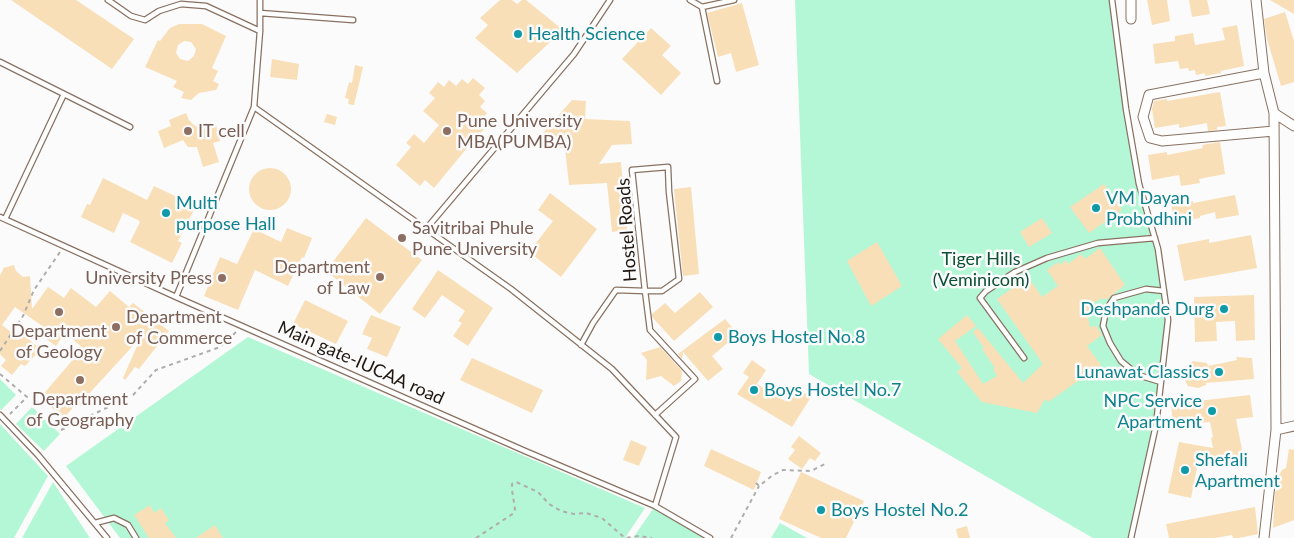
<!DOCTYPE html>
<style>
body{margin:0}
canvas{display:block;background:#fbfbfb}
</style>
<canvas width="1294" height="538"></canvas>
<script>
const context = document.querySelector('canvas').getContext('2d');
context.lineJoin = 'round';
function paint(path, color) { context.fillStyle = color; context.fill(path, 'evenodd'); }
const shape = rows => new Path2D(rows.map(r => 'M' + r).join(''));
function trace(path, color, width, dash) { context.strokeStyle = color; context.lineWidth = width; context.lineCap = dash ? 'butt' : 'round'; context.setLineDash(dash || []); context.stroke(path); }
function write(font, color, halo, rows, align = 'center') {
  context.font = font + ' Lato,sans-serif'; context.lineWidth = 5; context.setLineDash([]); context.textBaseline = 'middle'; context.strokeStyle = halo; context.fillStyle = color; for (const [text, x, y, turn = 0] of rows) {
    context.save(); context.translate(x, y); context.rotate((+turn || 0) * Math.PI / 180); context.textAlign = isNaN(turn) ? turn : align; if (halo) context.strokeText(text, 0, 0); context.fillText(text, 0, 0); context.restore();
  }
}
const green = shape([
 [795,0,1112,0,1139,184,1155,238,1168,320,1156,425,1131,538,1093,538,809,374],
 [248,337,645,508,625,538,120,538,66,466],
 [0,379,16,395,1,410,0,409],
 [32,407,60,434,44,451,16,424],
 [0,424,48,476,14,538,0,538],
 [53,482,90,538,22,538],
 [655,506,711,538,633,538],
 [780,523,807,538,771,538]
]);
const building = shape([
 [11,0,76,0,134,39,112,69],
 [500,0,512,0,517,4,522,0,526,0,563,30,517,73,475,38,488,25,480,18],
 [1147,0,1167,0,1170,21,1152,25],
 [1189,0,1207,0,1210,14,1192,17],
 [1270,0,1294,0,1294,14],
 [742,3,759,65,736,72,731,53,718,57,707,13],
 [1285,12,1294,41,1294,82,1281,86,1267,39,1264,19],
 [179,24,202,24,226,36,212,68,218,71,213,81,219,84,216,90,199,93,191,100,181,98,184,92,173,87,177,81,145,67,158,40,160,41,170,28],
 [184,41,191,42,196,49,194,56,188,61,180,59,176,53,178,45],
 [1237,25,1244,66,1221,71,1221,73,1205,76,1205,73,1196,75,1195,70,1189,71,1188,68,1180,69,1178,61,1155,64,1153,44,1175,41,1175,36,1193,33,1195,45,1225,40,1222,28],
 [651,28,671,46,662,55,681,73,661,95,622,59],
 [272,59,299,64,297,80,270,77],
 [355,65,363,67,354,105,348,104,349,99,345,98,349,82,352,83],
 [473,78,485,88,479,95,485,101,480,107,487,113,482,120,488,125,478,136,475,133,464,146,467,148,434,188,425,180,420,186,396,165,411,147,406,143,414,134,424,143,439,125,423,111,435,98,429,93,438,82,444,87,449,80,456,86,462,79,468,84],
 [1220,92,1226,126,1217,127,1217,130,1208,131,1207,123,1179,128,1179,124,1155,128,1152,109,1154,101,1167,99,1167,101],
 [572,100,586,101,585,119,630,121,632,144,612,145,599,164,621,162,627,230,612,232,607,183,569,185,565,148,546,147,543,133],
 [186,113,189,120,195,126,203,129,216,125,220,141,213,143,219,162,203,167,197,147,188,147,183,140,164,148,158,131,171,126,169,120],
 [327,114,337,117,335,125,324,122],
 [1220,142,1225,174,1199,179,1200,183,1181,186,1179,175,1152,180,1148,155,1167,152,1167,155,1203,148,1202,145],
 '249 189a21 21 0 1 1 42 0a21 21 0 1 1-42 0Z',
 [103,178,147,200,154,186,196,206,178,241,182,243,172,263,130,242,140,222,138,220,123,213,114,233,81,217,87,204,90,205],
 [1104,184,1122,210,1089,233,1070,207],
 [691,187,699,274,683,276,674,189],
 [550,193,597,229,561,277,529,252,553,221,538,210],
 [1235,195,1239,215,1216,219,1215,212,1200,216,1200,218,1175,223,1171,205,1193,201,1193,203],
 [366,218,422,260,380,314,326,271],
 [1042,218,1052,233,1029,247,1020,232],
 [287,228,312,238,304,258,302,257,288,286,255,270,238,310,204,296,220,257,237,264,254,229,281,242],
 [1251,235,1257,268,1184,281,1177,245,1209,239,1209,243],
 [877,242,902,286,871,306,847,261],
 [1100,248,1125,285,1107,299,1101,299,1095,302,1087,314,1090,327,1096,326,1102,335,1087,346,1101,365,1048,402,1045,399,1037,413,982,402,957,372,962,368,938,339,967,315,976,326,955,341,983,384,997,376,993,369,995,368,982,349,984,348,973,332,978,328,1023,383,1043,364,997,299,1028,277,1042,297,1058,286,1047,270,1058,262,1060,265,1066,260,1068,264,1081,254,1085,259],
 [14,265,16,271,23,277,30,276,32,309,48,287,64,298,71,288,96,307,110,291,129,307,133,303,169,331,139,369,135,367,125,380,123,378,141,337,86,397,81,406,76,404,64,418,40,398,83,348,65,333,56,346,43,337,48,330,15,307,2,325,19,338,22,334,41,349,25,366,21,364,12,375,1,366,6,360,0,354,0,275,3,270,3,268],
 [438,270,493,308,468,346,453,336,462,323,458,321,465,311,442,295,425,318,412,309],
 [700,292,713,307,674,341,652,317,652,314,665,303,675,313],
 [1254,295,1255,340,1236,341,1235,321,1216,322,1217,341,1195,342,1194,297],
 [305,300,348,321,336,344,293,324],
 [371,315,401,327,387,357,367,349,372,338,362,334],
 [725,319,738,334,712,356,723,369,708,381,683,352,682,359,678,354],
 [660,347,682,371,681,381,674,386,661,376,646,380,647,360,641,353],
 [1236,357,1252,358,1254,379,1206,383,1206,385,1198,388,1188,386,1183,377,1184,368,1193,361,1207,363,1208,366,1237,360],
 [472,358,543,390,532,413,460,380],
 [752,360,766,370,757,384,785,401,795,387,811,397,792,427,737,394,749,377,743,373],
 [1250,395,1253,417,1236,419,1244,460,1218,465,1217,459,1198,463,1191,498,1168,493,1179,442,1213,448,1211,438,1213,437,1210,422,1173,426,1171,404],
 [799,436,821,453,815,461,810,458,802,469,788,459,795,450,791,447],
 [631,440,647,447,639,466,623,460],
 [711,449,761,472,754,490,704,466],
 [1289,449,1294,450,1294,520,1273,528,1275,491,1279,490,1278,477,1282,470,1286,468],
 [801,472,864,501,846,538,821,538,779,519],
 [150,505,154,513,161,508,169,520,165,523,176,538,149,538,134,515],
 [1255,507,1258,534,1239,538,1233,538,1232,535,1215,538,1169,538,1166,524],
 [215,525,223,538,196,538],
 [967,526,970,538,958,538,956,529]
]);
const path = shape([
 [0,351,23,316,34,290,60,252],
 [0,374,27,397,10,414],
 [61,430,133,395,156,370,220,347,237,331],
 [756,483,759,486,773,475,783,470,811,471,827,463],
 [476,538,514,513,515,509,512,490,512,484,516,482,538,492,549,504,561,511,574,514,586,513,602,518,625,538,639,536,652,538],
 [731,538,759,486]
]);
const service = shape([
 [108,0,131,16,145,20,159,11,181,4,206,6,260,31],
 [690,0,702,7,734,0],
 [1112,0,1126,109,1139,184,1158,249,1168,320,1156,425,1131,538],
 [702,7,717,81],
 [260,13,353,20],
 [0,62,130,127],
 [254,107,511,289,612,369,676,437,655,506],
 [0,217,176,297,525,451,655,506,710,538],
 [5,219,64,94],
 [426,229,574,54,610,0],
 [176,297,254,107,260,31,260,0],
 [581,345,593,323,616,290,645,291,662,291,679,279,669,192,668,167,632,170,645,291,650,330,695,379,655,415],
 [1024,358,980,298,986,291,1015,272,1047,258,1098,243,1155,238],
 [1161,382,1138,375,1121,361,1110,343,1103,326,1106,310,1114,298,1146,289,1164,291],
 [0,415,38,455,107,538],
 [95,523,114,518,128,525,136,538]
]);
const minor = shape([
 [1131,0,1131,19],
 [1256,0,1264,73],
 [1274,131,1162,141,1150,138,1143,117,1149,95,1264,73,1274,113,1294,126],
 [1276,430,1294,426],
 [1264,538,1276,430,1274,113]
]);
const markers = [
 [518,34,5,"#0f9aa8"],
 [188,131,5,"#8d6e63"],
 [447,131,5,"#8d6e63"],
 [1096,208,5,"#0f9aa8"],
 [166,213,5,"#0f9aa8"],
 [402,238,5,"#8d6e63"],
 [380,277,5,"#8d6e63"],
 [222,278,5,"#8d6e63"],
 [1224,309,5,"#0f9aa8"],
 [59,312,5,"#8d6e63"],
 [116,327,5,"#8d6e63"],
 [718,337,5,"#0f9aa8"],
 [1219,372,5,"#0f9aa8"],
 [80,380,5,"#8d6e63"],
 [754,390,5,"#0f9aa8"],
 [1212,411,5,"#0f9aa8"],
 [1185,470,5,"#0f9aa8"],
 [821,510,5,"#0f9aa8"]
];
const cultureNames = [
 ["Health Science",528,34],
 ["VM Dayan",1106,198],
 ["Probodhini",1106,219],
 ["Multi",176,203],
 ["purpose Hall",176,224],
 ["Deshpande Durg",1214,309,"right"],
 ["Boys Hostel No.8",728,337],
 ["Lunawat Classics",1209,372,"right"],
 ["Boys Hostel No.7",764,390],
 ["NPC Service",1202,401,"right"],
 ["Apartment",1202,422,"right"],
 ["Shefali",1195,460],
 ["Apartment",1195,481],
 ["Boys Hostel No.2",831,510]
];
const educationNames = [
 ["Pune University",457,121],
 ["MBA(PUMBA)",457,142],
 ["IT cell",198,131],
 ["Savitribai Phule",412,228],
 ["Pune University",412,249],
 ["Department",370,267,"right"],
 ["of Law",370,288,"right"],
 ["University Press",212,278,"right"],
 ["Department",126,317],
 ["of Commerce",126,338],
 ["Department",59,331,"center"],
 ["of Geology",59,352,"center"],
 ["Department",80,399,"center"],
 ["of Geography",80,420,"center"]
];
const streetNames = [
 ["Hostel Roads",627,230,-94],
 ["Main gate-IUCAA road",361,363,24]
];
const parkNames = [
 ["Tiger Hills",981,259],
 ["(Veminicom)",981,280]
];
paint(green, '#b4f7d6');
paint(building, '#f9dfb7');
trace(service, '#887161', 7);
trace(minor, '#887161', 11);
trace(path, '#b0adab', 2, [4, 4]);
trace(service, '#fff', 4.5);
trace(minor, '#fff', 9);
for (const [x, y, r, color] of markers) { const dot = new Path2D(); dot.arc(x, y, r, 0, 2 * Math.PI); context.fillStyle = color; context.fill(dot); trace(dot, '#fbfbfb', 2); }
write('18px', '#0d838f', '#fbfbfb', cultureNames, 'left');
write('18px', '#785e54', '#fbfbfb', educationNames, 'left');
write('18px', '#201711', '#fbfbfb', streetNames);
write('18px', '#0c5037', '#fbfbfb', parkNames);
</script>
